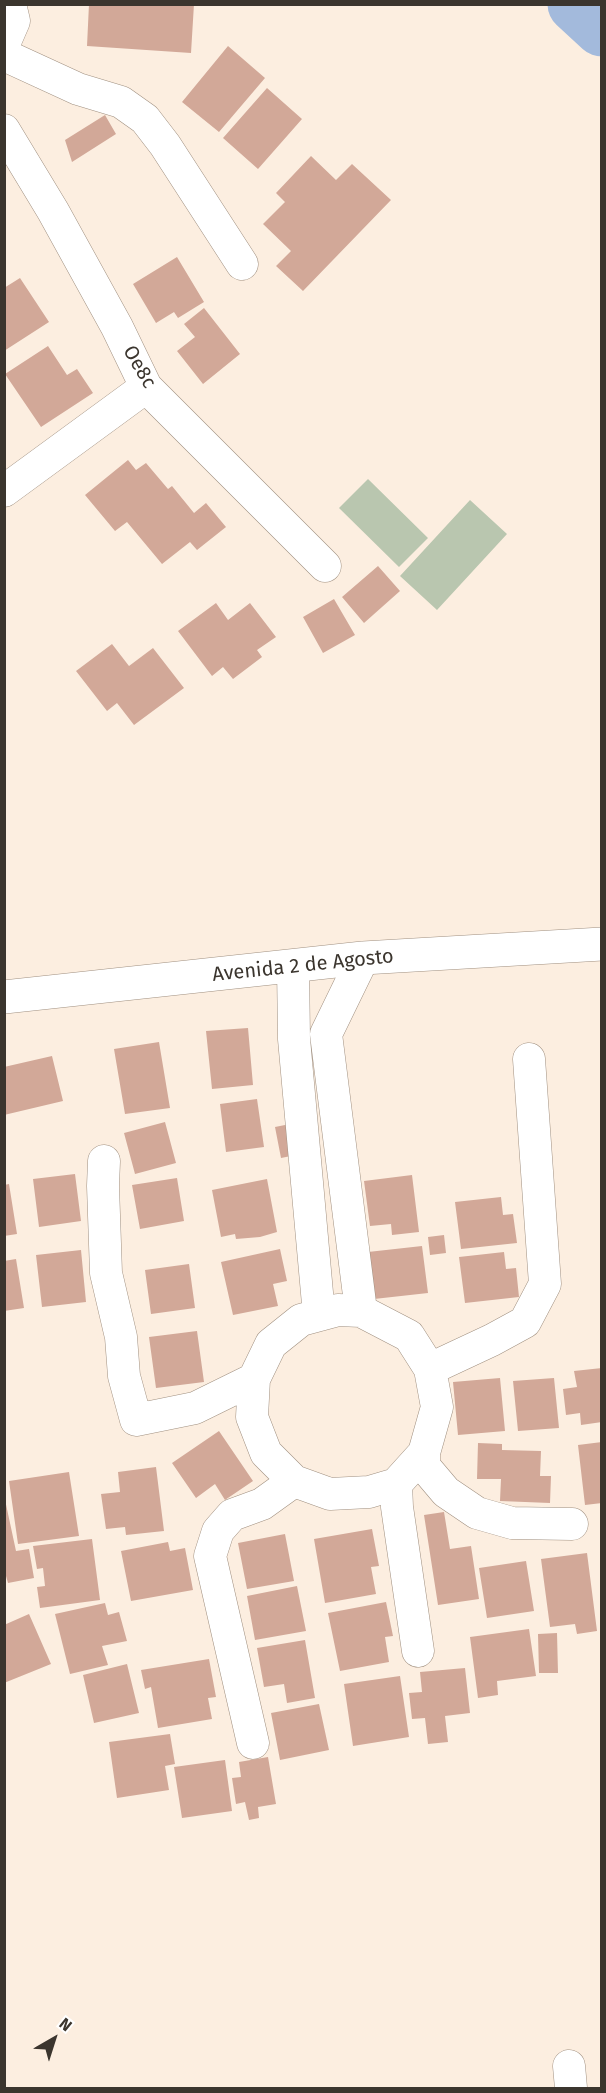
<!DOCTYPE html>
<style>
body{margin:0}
#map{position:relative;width:606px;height:2093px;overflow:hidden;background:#fceee0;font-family:"Fira Sans",sans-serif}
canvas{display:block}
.frame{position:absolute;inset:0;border:6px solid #3b352e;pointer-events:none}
.north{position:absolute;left:24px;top:2009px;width:60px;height:60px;-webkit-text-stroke:4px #fff;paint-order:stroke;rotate:39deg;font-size:16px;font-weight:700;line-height:24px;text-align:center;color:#3b352e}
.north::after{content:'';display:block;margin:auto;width:21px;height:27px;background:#3b352e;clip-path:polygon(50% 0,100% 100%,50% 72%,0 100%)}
</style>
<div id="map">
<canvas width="606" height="2093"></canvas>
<div class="frame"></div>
<div class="north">N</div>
</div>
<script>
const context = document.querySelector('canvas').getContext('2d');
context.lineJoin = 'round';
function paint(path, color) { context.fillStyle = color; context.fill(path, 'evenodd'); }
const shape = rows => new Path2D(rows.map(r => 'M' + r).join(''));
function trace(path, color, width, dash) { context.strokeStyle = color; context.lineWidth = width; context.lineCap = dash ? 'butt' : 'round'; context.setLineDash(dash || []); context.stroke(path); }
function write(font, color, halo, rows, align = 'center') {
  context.font = font + ' "Fira Sans",sans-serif'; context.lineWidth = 4.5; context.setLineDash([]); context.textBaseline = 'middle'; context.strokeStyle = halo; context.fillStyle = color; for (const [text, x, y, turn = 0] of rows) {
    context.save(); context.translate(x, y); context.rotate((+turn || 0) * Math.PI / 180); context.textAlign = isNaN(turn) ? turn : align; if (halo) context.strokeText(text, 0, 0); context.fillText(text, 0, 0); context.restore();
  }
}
const green = shape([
 [368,479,428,538,399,567,339,508],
 [470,500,507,534,437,610,400,576]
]);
const river = shape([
 [576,4,602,28]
]);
const building = shape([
 [89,4,194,4,191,53,87,46],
 [228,46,265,78,219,132,182,102],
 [267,88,302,119,258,169,223,138],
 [105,115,116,134,72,162,65,140],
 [311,156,336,180,352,164,391,200,303,291,276,266,291,251,263,224,285,202,276,193],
 [177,257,204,302,178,318,174,312,156,323,133,284],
 [20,278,49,322,4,351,4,288],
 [204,308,240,354,203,384,177,351,195,337,184,324],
 [48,346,67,375,77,369,93,393,41,427,5,374],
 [128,460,136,470,146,463,168,489,172,486,194,513,206,503,226,527,197,550,190,542,162,564,127,522,115,531,85,495],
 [378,566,400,591,364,623,342,597],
 [334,599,355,635,323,653,303,617],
 [216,603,228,620,250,603,276,637,257,650,262,657,233,679,223,667,212,676,178,631],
 [112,644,129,666,153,648,184,688,134,725,117,703,107,711,76,671],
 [248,1028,253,1085,212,1089,206,1031],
 [159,1042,170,1108,125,1114,114,1049],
 [52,1056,63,1101,4,1115,4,1067],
 [257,1099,264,1147,226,1152,220,1104],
 [165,1122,176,1163,135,1174,124,1133],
 [295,1123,301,1154,281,1158,275,1127],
 [75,1174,81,1221,39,1227,33,1179],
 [412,1175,419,1232,392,1235,391,1224,370,1226,364,1181],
 [177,1178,184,1221,140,1229,132,1185],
 [267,1179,277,1232,260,1237,236,1239,235,1234,221,1237,212,1190],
 [9,1184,17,1234,4,1236,4,1185],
 [501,1197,503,1215,513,1214,517,1243,461,1249,455,1202],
 [444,1235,446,1253,430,1255,428,1237],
 [422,1246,428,1293,374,1299,368,1252],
 [280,1249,287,1281,273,1284,278,1306,233,1315,221,1262],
 [81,1250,86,1302,42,1307,36,1255],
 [504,1252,506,1269,516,1268,519,1297,465,1303,459,1257],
 [16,1259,24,1308,4,1311,4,1261],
 [189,1264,195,1308,151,1314,145,1270],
 [197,1331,204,1382,156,1388,149,1337],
 [602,1368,602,1422,581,1425,580,1413,566,1415,563,1389,577,1387,574,1371],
 [500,1378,505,1431,458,1435,453,1382],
 [554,1378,559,1428,518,1431,513,1381],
 [219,1431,253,1481,225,1500,215,1484,196,1498,172,1463],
 [602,1442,602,1503,585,1505,578,1445],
 [478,1443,502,1444,502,1450,541,1451,540,1476,551,1476,550,1503,500,1501,501,1479,477,1479],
 [156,1467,164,1531,126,1535,125,1527,106,1529,101,1494,120,1492,118,1472],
 [69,1472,79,1536,18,1544,9,1481],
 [4,1495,16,1551,29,1549,34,1578,8,1583,6,1576,4,1576],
 [444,1512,450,1549,471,1546,479,1599,438,1605,424,1515],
 [372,1529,379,1566,371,1567,376,1594,325,1603,314,1539],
 [285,1534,294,1581,247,1589,238,1543],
 [92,1539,100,1600,40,1608,37,1587,45,1586,43,1568,37,1569,33,1546],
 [168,1542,170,1551,185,1548,193,1590,131,1601,121,1551],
 [587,1553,597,1631,577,1634,575,1624,550,1627,541,1559],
 [526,1561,534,1611,487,1618,479,1568],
 [297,1586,306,1631,255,1640,247,1596],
 [386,1602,393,1636,385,1637,389,1662,340,1671,328,1613],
 [105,1603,108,1615,119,1612,127,1641,102,1646,108,1665,70,1674,55,1614],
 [29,1614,51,1664,4,1683,4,1635,6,1634,4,1625],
 [529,1629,536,1676,497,1681,498,1695,478,1698,470,1637],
 [557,1633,558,1673,539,1673,538,1634],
 [305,1640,315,1698,287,1703,284,1684,264,1687,257,1648],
 [209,1659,216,1697,208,1698,212,1719,158,1728,151,1687,145,1689,141,1670],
 [127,1664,139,1713,94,1723,83,1675],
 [465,1668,470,1713,445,1716,448,1742,428,1744,425,1718,412,1719,409,1693,422,1692,420,1672],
 [400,1676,409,1737,353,1746,344,1684],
 [319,1704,329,1750,280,1760,271,1713],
 [170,1734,175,1764,165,1766,169,1790,117,1798,109,1742],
 [268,1757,276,1804,258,1807,259,1818,249,1820,245,1802,236,1804,232,1778,241,1777,239,1762],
 [225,1760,232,1811,182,1818,174,1767]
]);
const street = shape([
 [4,44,14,21,10,4],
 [4,55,78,89,121,102,145,119,165,145,242,264],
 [4,130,53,211,117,327,146,387,325,566],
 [4,491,146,387],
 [293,966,294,1039,319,1315],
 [104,1161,103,1186,106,1273,121,1337,124,1376,136,1420,195,1408,254,1379],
 [338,1310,361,1311,409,1336,430,1369,437,1407,424,1453,396,1484,369,1492,330,1494,294,1481,266,1453,252,1417,254,1379,271,1344,301,1320,338,1310],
 [361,1311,326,1034,363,958],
 [430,1369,492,1340,525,1322,545,1284,529,1059],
 [424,1453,424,1466,446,1492,477,1513,512,1523,572,1524],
 [396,1484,397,1507,418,1651],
 [253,1743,210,1556,218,1531,232,1515,262,1504,294,1481],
 [569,2066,571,2088]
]);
const secondary = shape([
 [4,997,363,958,602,944]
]);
const streetNames = [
 ["Oe8c",139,367,60],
 ["Avenida 2 de Agosto",303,966,-6]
];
paint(green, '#b9c6af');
trace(river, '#a3badc', 57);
paint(building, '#d2a898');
trace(street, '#a09080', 33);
trace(secondary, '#a09080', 34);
trace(street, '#fff', 32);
trace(secondary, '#fff', 33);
write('20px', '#3b352e', '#fff', streetNames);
</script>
